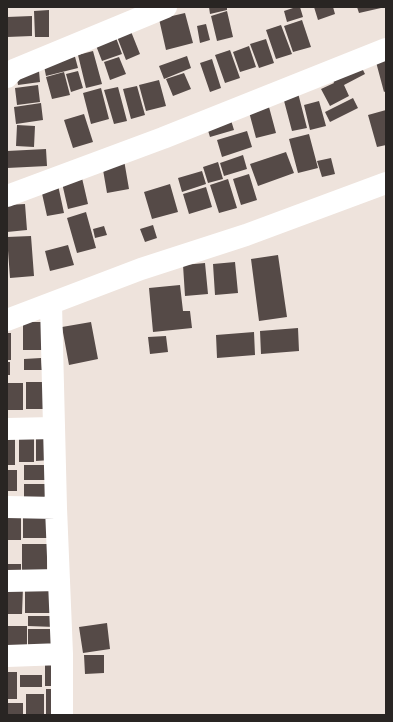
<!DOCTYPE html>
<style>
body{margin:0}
#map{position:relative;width:393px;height:722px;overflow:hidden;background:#eee3dc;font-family:"Fira Sans",sans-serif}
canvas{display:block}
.frame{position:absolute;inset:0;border:8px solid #292523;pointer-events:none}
</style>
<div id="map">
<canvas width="393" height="722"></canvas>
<div class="frame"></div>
</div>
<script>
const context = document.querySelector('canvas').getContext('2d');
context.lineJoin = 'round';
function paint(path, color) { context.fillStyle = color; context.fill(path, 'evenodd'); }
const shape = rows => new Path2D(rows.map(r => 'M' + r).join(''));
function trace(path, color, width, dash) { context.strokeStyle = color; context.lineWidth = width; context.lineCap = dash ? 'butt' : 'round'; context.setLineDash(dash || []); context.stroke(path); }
const building = shape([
 [209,7,227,7,227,10,210,14],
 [296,7,300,7,303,17,287,22,284,11],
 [314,7,333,7,335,14,318,20],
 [357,7,381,7,381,8,359,13],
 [49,10,49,37,35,37,34,11],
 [227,11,233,37,217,41,211,16],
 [185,13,193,43,166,50,159,19],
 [32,16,32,36,7,37,7,17],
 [302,20,311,47,293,52,284,26],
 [206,24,210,40,200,43,197,26],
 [281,25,292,54,276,59,266,30],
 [130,29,140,54,126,60,116,34],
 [115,35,122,54,102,61,95,43],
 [266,39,274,63,259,68,250,44],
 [249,46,256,67,240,72,233,52],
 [230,50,240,78,225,83,215,55],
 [93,51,102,84,86,88,78,55],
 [74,53,78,68,46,76,43,61],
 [187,56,191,68,164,79,159,66],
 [119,57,126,74,110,80,104,62],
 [212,59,221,88,210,92,200,63],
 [386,59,386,91,384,92,376,62],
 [360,64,365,74,344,85,349,96,330,106,321,89,334,83,332,78],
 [39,71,40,82,18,85,16,74],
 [78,71,83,88,71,92,66,74],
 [64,72,70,95,52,99,46,77],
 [184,73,191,89,173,96,166,79],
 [159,80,166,106,146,111,139,85],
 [38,85,40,102,17,105,15,88],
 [137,86,145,115,131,119,123,89],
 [118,87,127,121,114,124,104,90],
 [101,88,109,119,91,124,83,93],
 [298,93,307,128,292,131,283,97],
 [353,98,358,108,330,122,325,112],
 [319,101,326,126,310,130,304,105],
 [41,103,43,120,16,124,14,107],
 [269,107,276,133,256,138,249,112],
 [386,110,386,145,377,147,368,115],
 [84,114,93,142,73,148,64,120],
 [230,117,234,130,210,137,206,124],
 [17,125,35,126,34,147,16,146],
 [247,131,252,147,222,157,217,140],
 [309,134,318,168,298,173,289,139],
 [46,149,47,166,7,168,7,151],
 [286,152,294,173,258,186,250,164],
 [243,155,247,169,224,176,220,163],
 [331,158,335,174,322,177,317,161],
 [124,160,129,189,107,193,102,164],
 [218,162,223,179,208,183,203,167],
 [202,171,206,184,182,192,178,178],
 [249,174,257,200,241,205,233,179],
 [82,178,88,204,68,209,62,183],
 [228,179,237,208,219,213,210,185],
 [170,184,178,212,152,219,144,192],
 [58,185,64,213,47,216,41,189],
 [206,187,212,207,189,214,183,194],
 [25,204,27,230,7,232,7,205],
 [86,212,96,248,77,253,67,218],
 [153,225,157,238,145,242,140,229],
 [104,226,107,235,95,238,93,229],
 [31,236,34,276,10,278,7,237],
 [68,245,74,265,50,271,45,251],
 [278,255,287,317,259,321,251,259],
 [235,262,238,293,215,295,213,264],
 [205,263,208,294,185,296,183,265],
 [180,285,183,311,190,311,192,328,153,332,149,288],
 [23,322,49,322,49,350,23,350],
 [91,322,98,359,69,365,62,327],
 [298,328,299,351,261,354,260,331],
 [254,332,255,355,217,358,216,335],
 [7,333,11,333,11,360,7,360],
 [166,336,168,352,150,354,148,337],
 [41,358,42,370,24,370,24,359],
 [7,362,10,362,10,375,7,375],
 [26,382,45,382,45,409,26,409],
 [7,383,23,383,23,410,7,410],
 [36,432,50,432,50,460,36,461],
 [19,435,34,435,34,462,19,462],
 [7,439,15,439,15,465,7,465],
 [24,465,49,465,49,480,24,480],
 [7,470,17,470,17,491,7,491],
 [24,484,54,484,54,501,24,501],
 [53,512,54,538,23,538,23,513],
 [7,515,21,515,21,540,7,540],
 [22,544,47,544,47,575,22,575],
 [7,564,21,564,21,579,7,579],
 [53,584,52,613,25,613,25,585],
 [7,587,23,587,22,614,7,614],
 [28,616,55,616,55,627,28,626],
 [107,623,110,649,83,653,79,627],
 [7,626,27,626,27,653,7,652],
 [28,629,55,629,55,650,28,650],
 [84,655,104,655,104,673,85,674],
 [45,661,60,661,60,686,45,686],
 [7,672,17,672,17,699,7,699],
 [20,675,42,675,42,687,20,687],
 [46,689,58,689,58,715,46,715],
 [26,694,44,694,44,715,26,715],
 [7,703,23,703,23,715,7,715]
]);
const minor = shape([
 [7,77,14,70,166,7],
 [7,196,163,138,386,49],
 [51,304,56,508,62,654,62,715],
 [7,320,141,269,246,235,386,183],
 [7,429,54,428],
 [7,507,56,508],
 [7,581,59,580],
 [7,656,62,654]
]);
paint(building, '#554a47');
trace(minor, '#fff', 22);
</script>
